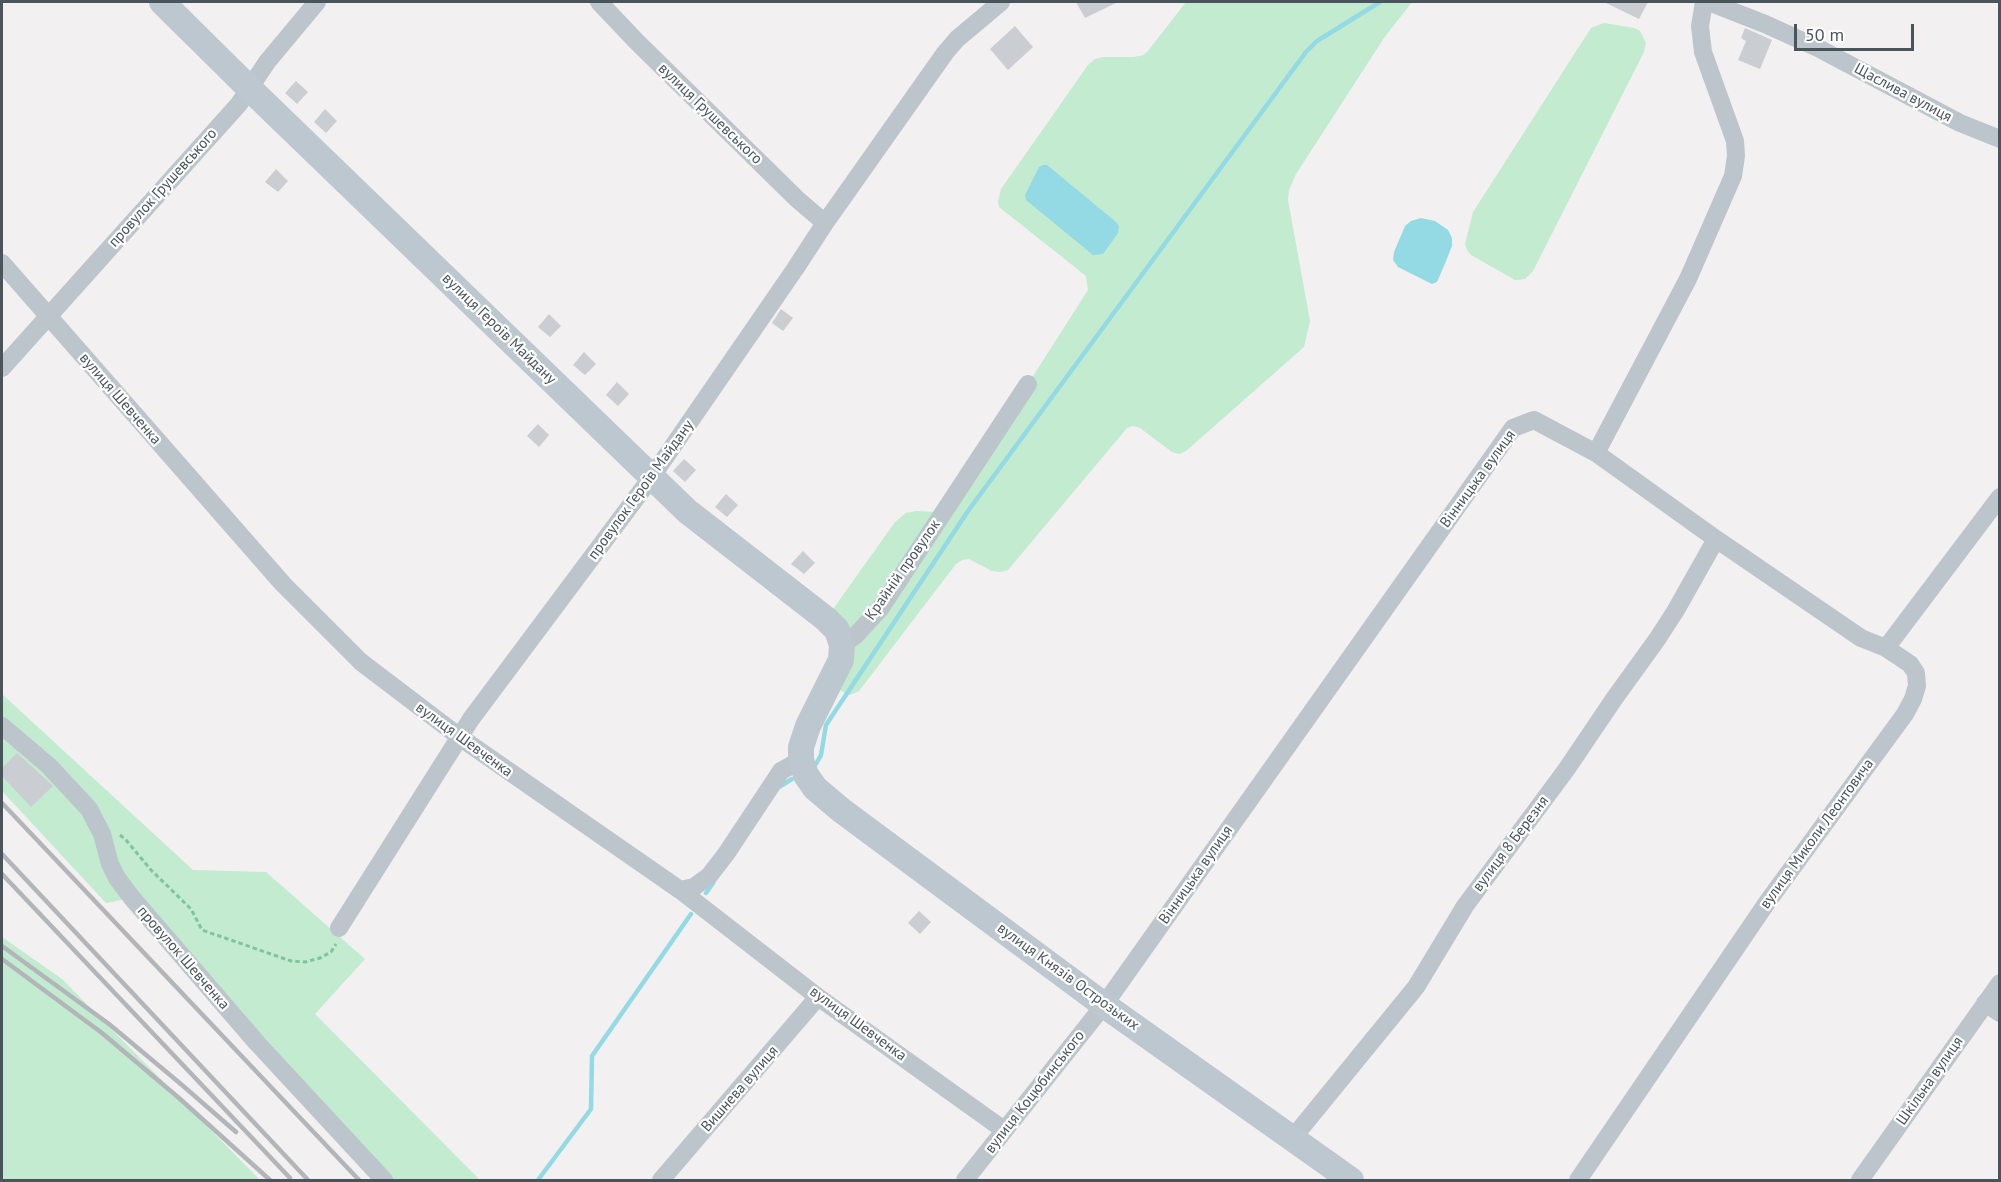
<!DOCTYPE html>
<meta charset="utf-8">
<style>
body{margin:0}
#map{position:relative;width:2001px;height:1182px;overflow:hidden;background:#f2f0f0;font-family:"PT Sans",sans-serif}
canvas{display:block}
.frame{position:absolute;inset:0;border:3px solid #49545b;pointer-events:none}
.scale{position:absolute;left:1794px;top:24px;width:120px;height:27px;box-sizing:border-box;border:3px solid #49545b;border-top:0;padding-left:8px;font-size:18px;line-height:21px;white-space:nowrap;color:#49545b;-webkit-text-stroke:4px #fff;paint-order:stroke}
</style>
<div id="map">
<canvas width="2001" height="1182"></canvas>
<div class="frame"></div>
<div class="scale">50 m</div>
</div>
<script>
const context = document.querySelector('canvas').getContext('2d');
context.lineJoin = 'round';
function paint(path, color) { context.fillStyle = color; context.fill(path, 'evenodd'); }
const shape = rows => new Path2D(rows.map(r => 'M' + r).join(''));
function trace(path, color, width, dash) { context.strokeStyle = color; context.lineWidth = width; context.lineCap = dash ? 'butt' : 'round'; context.setLineDash(dash || []); context.stroke(path); }
function write(font, color, halo, rows, align = 'center') {
  context.font = font + ' "PT Sans",sans-serif'; context.lineWidth = 4.5; context.setLineDash([]); context.textBaseline = 'middle'; context.strokeStyle = halo; context.fillStyle = color; for (const [text, x, y, turn = 0] of rows) {
    context.save(); context.translate(x, y); context.rotate((+turn || 0) * Math.PI / 180); context.textAlign = isNaN(turn) ? turn : align; if (halo) context.strokeText(text, 0, 0); context.fillText(text, 0, 0); context.restore();
  }
}
const green = shape([
 [1186,2,1412,2,1384,38,1296,174,1289,190,1288,200,1310,321,1304,347,1186,451,1179,454,1172,452,1140,428,1133,426,1127,428,1008,570,1001,572,992,571,969,559,962,560,956,564,859,691,850,695,845,693,830,684,835,675,826,619,895,522,906,513,916,511,936,512,1028,384,1088,290,1086,276,999,207,998,201,1001,189,1088,65,1095,59,1103,57,1134,57,1143,55,1148,51],
 [1604,23,1634,28,1640,31,1646,43,1644,52,1533,271,1525,279,1515,280,1471,255,1467,250,1465,244,1473,212,1591,28],
 [2,694,193,870,266,872,365,959,315,1014,480,1180,384,1180,132,898,106,903,2,791],
 [2,937,62,979,260,1180,2,1180]
]);
const water = shape([
 [1043,165,1047,165,1116,222,1119,226,1118,233,1103,254,1093,255,1026,200,1025,195,1039,167],
 [1421,218,1435,221,1448,230,1452,238,1452,246,1444,266,1437,282,1432,284,1398,267,1393,260,1394,252,1405,226,1411,221]
]);
const stream = shape([
 [816,764,821,755,826,725,968,511,1306,52,1317,41,1380,2],
 [779,787,792,779],
 [706,893,713,883],
 [538,1180,591,1109,592,1056,691,914]
]);
const building = shape([
 [1076,2,1118,2,1085,18],
 [1604,2,1648,2,1639,19],
 [1015,26,1033,47,1008,70,990,49],
 [1745,28,1772,40,1760,69,1738,60,1746,41,1741,38],
 [296,81,308,92,297,104,285,93],
 [325,109,337,121,326,133,314,122],
 [276,169,288,181,278,192,265,182],
 [781,309,793,318,783,331,772,323],
 [549,314,561,326,550,337,538,327],
 [584,352,596,364,585,375,573,365],
 [617,382,629,394,618,406,606,395],
 [538,424,549,435,539,447,527,436],
 [684,459,696,470,685,482,673,471],
 [726,494,738,505,727,517,715,507],
 [803,551,815,563,804,574,791,564],
 [17,753,53,786,31,807,2,776,2,768],
 [919,911,931,922,920,934,908,923]
]);
const path = shape([
 [120,835,126,840,151,870,191,909,202,930,291,961,305,962,320,958,331,952,336,944]
]);
const street = shape([
 [599,2,637,42,797,199,825,223],
 [1709,2,1765,24,1818,48,1960,123,2000,139],
 [2,263,283,584,361,662,461,738,680,890,818,997,1004,1130],
 [2,368,239,104,267,62,317,2],
 [1596,453,1716,539,1861,638,1886,648],
 [842,645,856,635,880,609,1028,384],
 [2,726,49,766,89,809,102,834,110,864,117,878,132,898,257,1043,384,1180],
 [680,890,694,887,709,876,726,854,781,771,801,760],
 [339,928,471,719,651,478,795,269,825,223,945,53,957,39,1001,2],
 [1985,1003,2000,1013],
 [1292,1139,1416,987,1465,906,1566,770,1614,699,1658,638,1676,610,1716,539],
 [661,1180,818,997],
 [965,1180,1104,1005,1513,428,1534,420,1596,453,1688,279,1733,176,1736,156,1735,141,1703,52,1700,26,1704,2],
 [1578,1180,1768,901,1905,714,1913,699,1917,686,1916,673,1910,664,1886,648,2000,497],
 [1860,1180,2000,983]
]);
const secondary = shape([
 [162,2,249,88,687,511,826,619,837,630,842,645,841,660,808,726,801,747,801,760,806,775,815,788,841,810,1104,1005,1351,1180]
]);
const rail = shape([
 [2,803,359,1180],
 [2,854,308,1180],
 [2,874,290,1178],
 [2,946,109,1024,182,1085,236,1132],
 [2,959,102,1033,179,1098,270,1180]
]);
const streetNames = [
 ["Щаслива вулиця",1903,93,28],
 ["вулиця Грушевського",710,114,44],
 ["провулок Грушевського",163,188,-48],
 ["вулиця Героїв Майдану",499,329,44],
 ["вулиця Шевченка",120,399,49],
 ["Вінницька вулиця",1478,479,-54],
 ["провулок Героїв Майдану",641,490,-54],
 ["Крайній провулок",903,570,-55],
 ["вулиця Шевченка",464,740,36],
 ["вулиця Миколи Леонтовича",1817,834,-54],
 ["вулиця 8 Березня",1511,844,-53],
 ["Вінницька вулиця",1196,875,-55],
 ["провулок Шевченка",183,958,49],
 ["вулиця Князів Острозьких",1068,977,36],
 ["вулиця Шевченка",858,1024,36],
 ["Шкільна вулиця",1930,1081,-55],
 ["Вишнева вулиця",740,1089,-49],
 ["вулиця Коцюбинського",1035,1092,-52]
];
paint(green, '#c2ebcf');
paint(water, '#93dae4');
trace(stream, '#93dae4', 4.5);
paint(building, '#cacdd2');
trace(path, '#7dc69c', 3, [4.5, 3]);
trace(street, '#bcc5cb', 18);
trace(secondary, '#bdc7cf', 26);
trace(rail, '#b2b5b9', 4.5);
write('15px', '#49545b', '#fff', streetNames);
</script>
